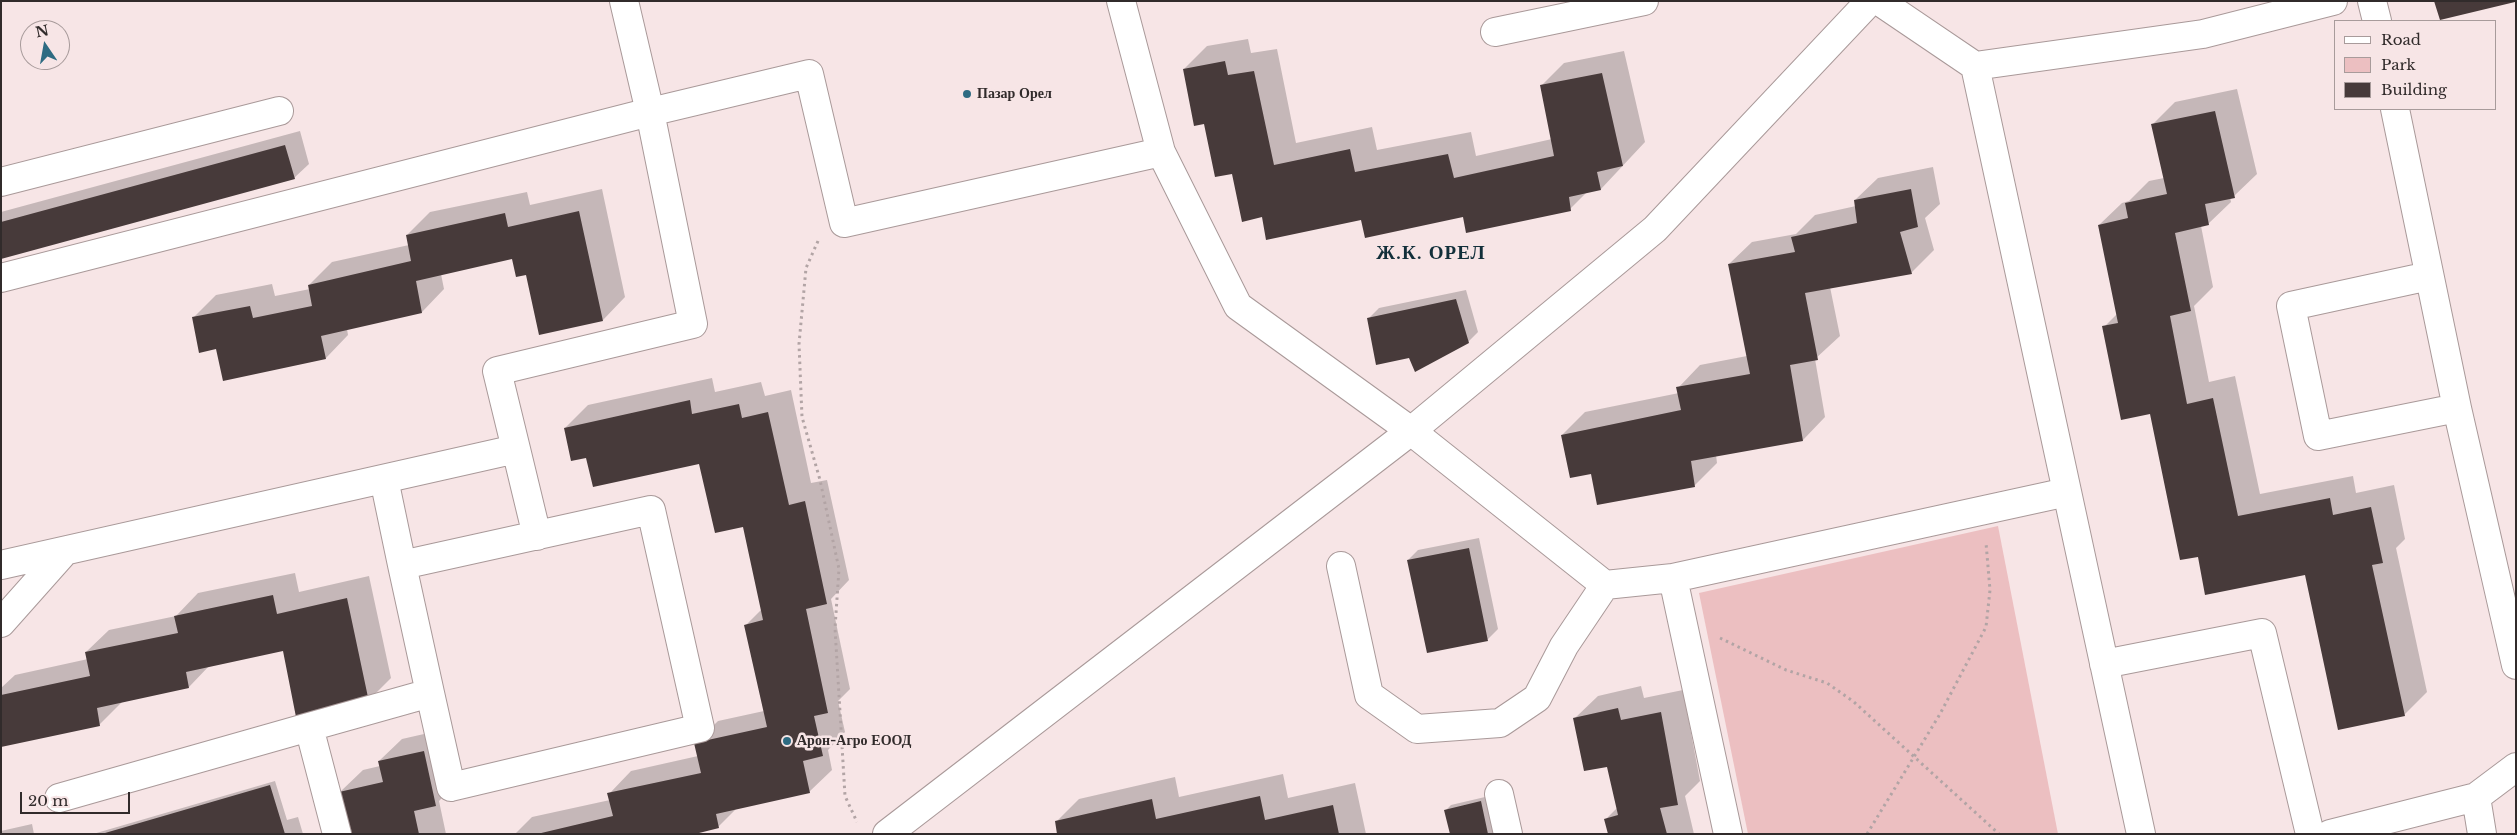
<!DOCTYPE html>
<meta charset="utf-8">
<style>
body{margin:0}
#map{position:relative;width:2517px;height:835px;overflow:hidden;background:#f7e5e6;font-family:"Libre Baskerville",serif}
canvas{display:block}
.frame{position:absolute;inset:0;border:2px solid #312b2b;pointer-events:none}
.legend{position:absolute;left:2334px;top:20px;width:162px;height:90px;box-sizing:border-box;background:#f7e5e6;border:1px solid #a89b9b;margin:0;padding:6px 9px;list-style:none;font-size:15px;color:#312b2b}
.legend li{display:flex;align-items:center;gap:10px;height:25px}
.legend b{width:25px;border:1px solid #a89b9b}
.north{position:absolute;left:20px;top:20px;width:50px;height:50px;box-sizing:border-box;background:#f7e5e6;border:1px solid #a89b9b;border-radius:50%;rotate:348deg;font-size:14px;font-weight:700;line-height:20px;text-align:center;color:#312b2b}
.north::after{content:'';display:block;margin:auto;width:18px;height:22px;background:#2e6b82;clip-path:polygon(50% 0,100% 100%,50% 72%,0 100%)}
.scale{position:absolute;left:20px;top:792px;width:110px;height:22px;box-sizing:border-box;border:2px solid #312b2b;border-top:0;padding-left:6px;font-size:15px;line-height:18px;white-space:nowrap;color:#312b2b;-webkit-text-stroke:4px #f7e5e6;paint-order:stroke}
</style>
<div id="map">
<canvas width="2517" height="835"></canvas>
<div class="frame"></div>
<ul class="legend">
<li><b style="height:6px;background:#fff"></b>Road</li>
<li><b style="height:14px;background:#ecbfc1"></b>Park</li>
<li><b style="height:14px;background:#473a3a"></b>Building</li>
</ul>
<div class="north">N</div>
<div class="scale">20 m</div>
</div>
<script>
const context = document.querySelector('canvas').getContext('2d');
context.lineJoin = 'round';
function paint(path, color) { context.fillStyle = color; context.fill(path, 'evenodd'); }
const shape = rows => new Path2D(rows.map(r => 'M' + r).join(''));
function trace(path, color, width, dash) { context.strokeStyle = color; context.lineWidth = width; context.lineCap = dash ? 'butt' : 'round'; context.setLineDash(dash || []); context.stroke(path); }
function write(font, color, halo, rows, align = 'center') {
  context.font = font + ' "Libre Baskerville",serif'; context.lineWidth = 5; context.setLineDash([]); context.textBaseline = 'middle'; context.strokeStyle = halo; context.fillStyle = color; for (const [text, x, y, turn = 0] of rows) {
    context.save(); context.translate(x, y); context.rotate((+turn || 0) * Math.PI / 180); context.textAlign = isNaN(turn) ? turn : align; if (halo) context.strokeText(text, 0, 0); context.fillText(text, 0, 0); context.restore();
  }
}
const green = shape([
 [1998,526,2058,834,1748,834,1699,593]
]);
const shadow = shape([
 [1248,39,1251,53,1277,49,1296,143,1372,127,1377,150,1471,132,1476,156,1552,139,1541,86,1564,63,1624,51,1645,142,1601,189,1588,191,1570,209,1463,216,1362,218,1263,216,1233,172,1205,123,1184,69,1207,46],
 [2237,89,2257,174,2234,196,2230,197,2231,202,2208,224,2201,226,2213,287,2194,306,2209,382,2235,376,2260,494,2353,476,2356,493,2394,485,2405,539,2396,548,2427,692,2404,715,2306,574,2199,555,2151,413,2104,327,2118,313,2099,225,2122,203,2129,201,2149,181,2164,178,2152,125,2175,102],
 [300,131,309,164,294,178,1,258,1,212],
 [1933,167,1940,204,1925,218,1934,250,1911,273,1830,287,1840,336,1815,359,1825,417,1803,440,1716,455,1717,463,1694,486,1592,473,1562,435,1585,412,1679,393,1678,388,1700,365,1747,356,1729,264,1752,242,1796,234,1815,215,1856,206,1855,200,1878,178],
 [602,189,625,297,603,320,527,274,513,258,441,274,444,289,422,312,347,329,348,335,326,358,217,348,193,318,216,295,272,284,275,296,310,289,309,285,332,262,409,245,407,235,430,212,527,192,530,205],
 [1466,290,1478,332,1468,342,1409,357,1368,319,1379,308],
 [712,378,715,392,761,382,765,396,791,390,811,483,827,480,849,580,831,599,850,689,838,701,845,732,828,750,832,770,809,792,737,808,718,827,689,834,515,834,532,817,610,800,609,794,631,771,698,756,696,743,718,721,764,711,746,625,762,609,744,526,700,462,587,456,565,428,588,405],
 [1479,538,1498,629,1488,639,1428,652,1408,560,1418,550],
 [295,573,299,592,369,576,391,678,368,701,284,649,210,665,189,687,122,702,99,725,1,746,1,688,15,675,88,659,86,652,109,630,176,616,198,593],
 [1641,686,1644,698,1683,690,1700,781,1685,796,1694,834,1609,834,1606,819,1618,807,1608,765,1575,718,1598,696],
 [446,729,458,782,439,801,446,834,349,834,340,792,363,770,380,766,379,761,402,739],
 [1283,774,1288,798,1355,783,1366,834,1058,834,1056,822,1079,799,1175,777,1179,797],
 [275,781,287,820,298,817,303,834,93,834],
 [1485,797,1494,834,1451,834,1446,810,1451,805],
 [32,824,34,834,1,834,1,831]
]);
const building = shape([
 [2434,1,2515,1,2515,2,2440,20],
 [1225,61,1228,75,1254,71,1274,165,1350,149,1355,172,1448,154,1454,178,1554,156,1540,85,1602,73,1623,166,1597,172,1601,190,1569,197,1571,211,1466,233,1463,217,1365,238,1361,220,1266,240,1262,217,1242,222,1232,174,1215,177,1204,124,1194,126,1183,69],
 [2215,111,2235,198,2205,204,2209,225,2175,233,2191,311,2170,316,2187,404,2213,398,2238,516,2330,498,2333,515,2371,507,2383,563,2372,565,2405,716,2338,730,2305,575,2205,595,2198,557,2180,560,2150,414,2121,420,2102,326,2118,323,2098,225,2128,218,2125,203,2167,194,2151,124],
 [285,145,295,179,1,259,1,222],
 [1911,189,1918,227,1900,232,1912,274,1805,293,1818,360,1790,365,1803,441,1691,461,1695,487,1597,505,1591,474,1570,478,1561,435,1681,410,1676,387,1750,374,1728,264,1795,252,1791,237,1857,223,1854,200],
 [579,211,603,321,539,335,526,275,516,277,512,259,416,281,422,313,321,336,326,359,223,381,216,349,199,353,192,317,250,306,253,318,312,306,308,285,411,261,406,235,505,213,508,227],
 [1456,299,1469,343,1415,372,1409,358,1376,365,1367,318],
 [690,400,692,414,739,404,742,418,768,412,789,505,805,501,827,604,806,609,828,713,814,716,823,756,803,761,810,793,716,814,719,828,695,834,537,834,613,816,607,793,701,773,694,743,767,727,744,625,763,620,743,527,715,533,699,464,593,487,586,458,571,461,564,428],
 [1469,548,1488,641,1427,653,1407,560],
 [273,595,277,614,347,598,369,702,296,717,283,651,186,672,189,688,97,708,100,726,1,747,1,695,90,676,85,652,178,633,174,616],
 [1618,708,1621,720,1661,712,1678,805,1660,808,1667,834,1608,834,1604,819,1618,815,1607,767,1584,771,1573,718],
 [424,751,436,806,414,811,419,834,348,834,339,792,383,782,378,761],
 [270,785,285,834,105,834,105,833],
 [1260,796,1265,820,1333,805,1339,834,1057,834,1055,821,1152,799,1156,819],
 [1481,801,1488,834,1450,834,1444,810]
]);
const path = shape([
 [818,241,806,268,799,344,802,417,820,480,839,569,835,628,845,796,857,822],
 [1720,638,1786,670,1827,683,1854,702,1999,834],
 [1867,834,1940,714,1986,627,1990,590,1986,543]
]);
const minor = shape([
 [624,1,650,112,809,74,844,223,1161,152],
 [1121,1,1161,152,1238,306,1411,431,1605,585,1673,578,2067,492],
 [1879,1,1975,66,2203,34,2333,1],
 [2372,1,2377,21],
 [1495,32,1644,1],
 [1975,66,2141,834],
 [2395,109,2457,408,2516,665],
 [1,182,279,111],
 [2429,276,2291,306,2318,436,2457,408],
 [1,278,650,112,693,324,497,371,516,449,1,565],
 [516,449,537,536],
 [384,479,402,565,430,693,451,787,700,728,651,510,402,565],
 [1341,566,1369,695,1417,729,1500,723,1537,698,1564,646,1605,585],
 [1673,578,1728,834],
 [1,623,65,551],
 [2104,664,2262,633,2310,834],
 [1499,794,1508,834],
 [59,798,309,727],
 [337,834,309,727,430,693],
 [887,834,1411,431,1655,229,1870,1],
 [2330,834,2476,797],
 [2482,834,2476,797,2516,767]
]);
const markers = [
 [967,94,5,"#2e6b82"],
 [787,741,5,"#2e6b82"]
];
const poiNames = [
 ["Пазар Орел",977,94],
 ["Арон-Агро ЕООД",797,741]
];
const districtNames = [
 ["Ж.К. ОРЕЛ",1431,254]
];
paint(green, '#ecbfc1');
paint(shadow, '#0003');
paint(building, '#473a3a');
trace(minor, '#a99999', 30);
trace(path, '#b2a4a5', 3, [2.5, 4]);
trace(minor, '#fff', 28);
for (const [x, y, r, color] of markers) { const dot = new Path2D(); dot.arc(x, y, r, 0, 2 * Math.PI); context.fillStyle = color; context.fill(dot); trace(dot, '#f7e5e6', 2); }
write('bold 14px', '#312b2b', '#f7e5e6', poiNames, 'left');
context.letterSpacing = '1px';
write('bold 19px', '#122f3a', '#f7e5e6', districtNames);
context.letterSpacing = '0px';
</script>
